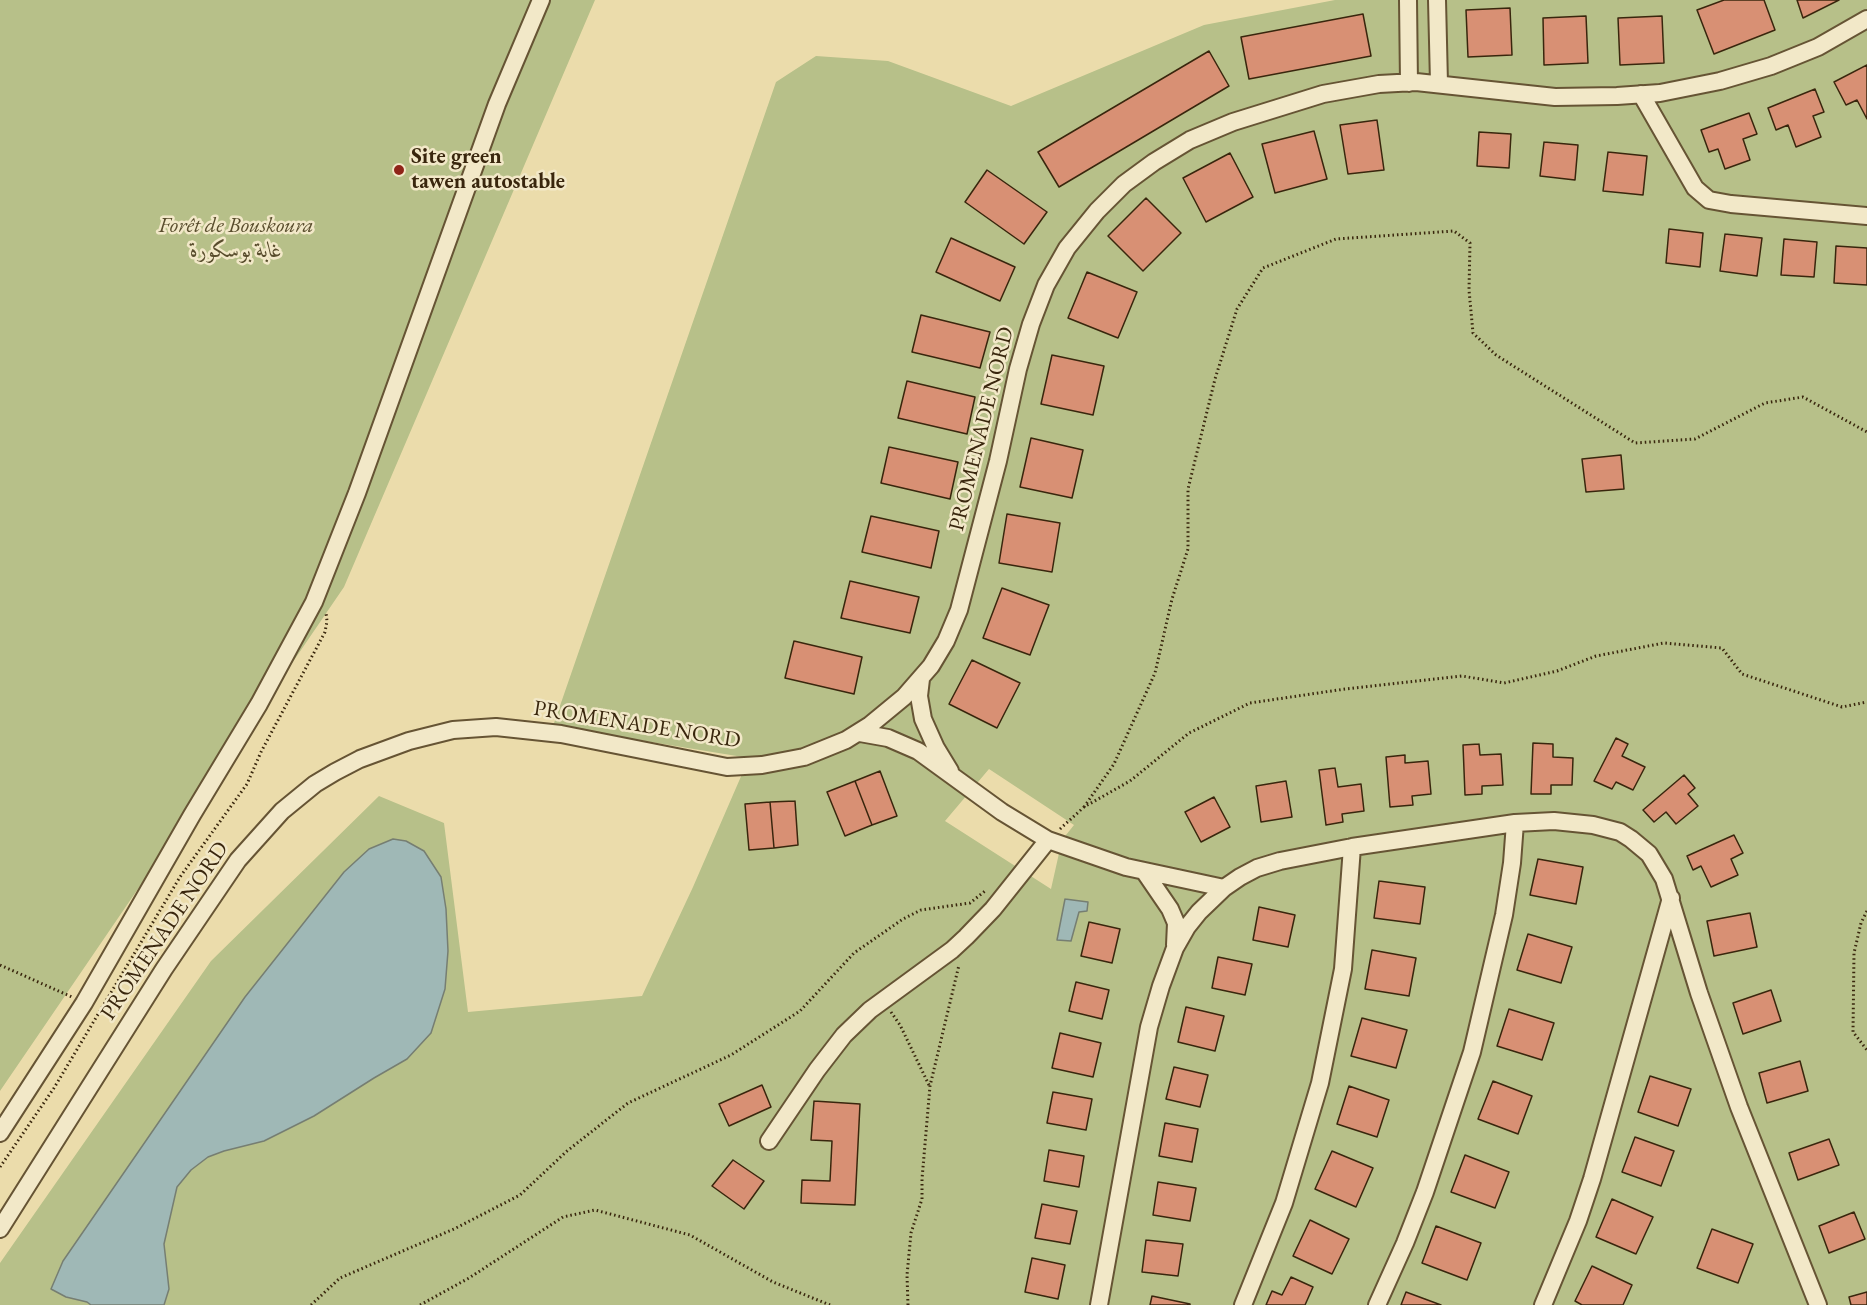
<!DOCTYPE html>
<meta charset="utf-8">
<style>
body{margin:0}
canvas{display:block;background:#ebdcab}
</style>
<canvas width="1867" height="1305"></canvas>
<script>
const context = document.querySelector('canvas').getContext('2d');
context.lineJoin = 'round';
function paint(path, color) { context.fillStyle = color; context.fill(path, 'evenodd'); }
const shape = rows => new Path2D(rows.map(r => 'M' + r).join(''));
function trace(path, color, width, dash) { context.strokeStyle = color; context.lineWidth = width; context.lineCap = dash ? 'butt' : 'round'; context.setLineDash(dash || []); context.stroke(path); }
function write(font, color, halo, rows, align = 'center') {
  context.font = font + ' "EB Garamond",Amiri,serif'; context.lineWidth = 5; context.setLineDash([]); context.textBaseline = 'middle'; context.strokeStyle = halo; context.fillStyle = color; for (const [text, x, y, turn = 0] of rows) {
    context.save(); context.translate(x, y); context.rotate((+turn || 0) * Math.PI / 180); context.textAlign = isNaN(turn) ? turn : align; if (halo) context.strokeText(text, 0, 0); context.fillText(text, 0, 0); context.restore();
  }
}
const green = shape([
 [0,0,595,0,344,587,0,1091],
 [1335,0,1867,0,1867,1305,0,1305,0,1263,211,961,379,796,444,823,468,1012,642,996,693,887,749,758,553,726,776,82,816,56,888,61,1011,106,1204,25],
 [989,769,1074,825,1062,840,1051,889,945,821]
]);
const water = shape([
 [393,839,406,841,424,851,441,877,446,909,448,951,445,989,431,1033,407,1059,374,1078,314,1116,264,1141,224,1151,208,1157,191,1170,177,1187,164,1244,169,1289,164,1305,91,1305,87,1302,66,1297,51,1289,63,1261,245,997,344,872,369,849,393,839],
 [1065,899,1088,902,1087,911,1079,912,1071,941,1057,940,1065,899]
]);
const building = shape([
 [1724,0,1764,0,1775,30,1714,54,1697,10,1724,0],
 [1797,0,1839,0,1803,18,1797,0],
 [1510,8,1512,55,1468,57,1466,10,1510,8],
 [1363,14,1371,56,1249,79,1241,37,1363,14],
 [1586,16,1588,63,1544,65,1543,18,1586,16],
 [1662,16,1664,63,1620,65,1618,18,1662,16],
 [1209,51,1229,86,1059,187,1038,152,1209,51],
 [1867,65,1867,119,1857,100,1846,105,1834,82,1867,65],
 [1815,89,1824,112,1813,116,1821,137,1796,147,1788,125,1776,130,1768,108,1815,89],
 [1749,113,1757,134,1743,139,1750,160,1725,169,1718,149,1709,152,1701,130,1749,113],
 [1377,120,1384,170,1348,174,1340,125,1377,120],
 [1314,131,1327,179,1275,193,1262,144,1314,131],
 [1479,132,1511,134,1509,168,1477,166,1479,132],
 [1544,142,1578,145,1575,180,1540,176,1544,142],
 [1608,152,1647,156,1643,195,1603,191,1608,152],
 [1230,153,1253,197,1206,222,1183,178,1230,153],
 [987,170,1047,212,1024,244,965,202,987,170],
 [1146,198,1181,233,1143,271,1108,236,1146,198],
 [1669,229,1703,233,1700,267,1666,263,1669,229],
 [1725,234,1762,238,1757,276,1720,271,1725,234],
 [951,238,1015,267,1000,301,936,272,951,238],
 [1784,239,1817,242,1814,277,1781,275,1784,239],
 [1836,246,1867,248,1867,285,1834,283,1836,246],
 [1087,272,1137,292,1118,338,1068,318,1087,272],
 [921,315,990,332,980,368,912,352,921,315],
 [1052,355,1104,366,1093,415,1041,404,1052,355],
 [907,381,975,397,967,434,898,418,907,381],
 [1031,438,1083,450,1072,498,1020,487,1031,438],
 [889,447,958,462,950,499,881,483,889,447],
 [1621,455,1624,489,1586,492,1582,459,1621,455],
 [1007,514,1060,523,1052,572,999,563,1007,514],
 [871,516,939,531,931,568,862,552,871,516],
 [850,581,919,597,910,633,841,618,850,581],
 [1002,588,1049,605,1030,655,983,638,1002,588],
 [794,641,862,657,854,694,785,678,794,641],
 [972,660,1020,683,997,728,949,704,972,660],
 [1616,738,1628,744,1622,756,1645,767,1633,790,1616,782,1612,789,1594,781,1616,738],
 [1533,743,1553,744,1553,757,1573,758,1572,785,1551,785,1551,794,1531,794,1533,743],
 [1479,744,1480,755,1501,754,1503,785,1482,786,1482,794,1465,795,1463,745,1479,744],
 [1405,755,1405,763,1428,761,1431,794,1412,796,1413,805,1390,807,1386,757,1405,755],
 [1335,768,1338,787,1361,784,1364,811,1342,814,1343,822,1326,825,1319,770,1335,768],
 [880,771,897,816,872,825,855,781,880,771],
 [1684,775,1695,788,1688,794,1698,806,1676,824,1666,812,1654,822,1643,810,1684,775],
 [855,781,872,825,845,836,827,792,855,781],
 [1286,781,1292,817,1261,822,1256,786,1286,781],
 [1214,797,1230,827,1201,842,1185,812,1214,797],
 [795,801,798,845,774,848,770,802,795,801],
 [770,802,774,848,749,850,745,804,770,802],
 [1734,835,1743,853,1731,859,1738,875,1711,887,1701,866,1693,870,1687,856,1734,835],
 [1538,859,1583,867,1576,904,1530,895,1538,859],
 [1379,881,1425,887,1420,924,1374,918,1379,881],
 [1259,907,1295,915,1288,947,1253,940,1259,907],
 [1750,913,1757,947,1714,956,1707,921,1750,913],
 [1089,922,1120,929,1112,963,1081,956,1089,922],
 [1528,934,1572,947,1561,983,1517,970,1528,934],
 [1372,950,1416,958,1409,996,1365,989,1372,950],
 [1218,957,1252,964,1245,995,1212,988,1218,957],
 [1076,982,1109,990,1102,1019,1069,1011,1076,982],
 [1771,990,1781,1021,1743,1034,1733,1003,1771,990],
 [1186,1007,1224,1016,1215,1051,1178,1042,1186,1007],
 [1509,1009,1554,1023,1542,1060,1497,1046,1509,1009],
 [1362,1018,1407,1030,1396,1068,1351,1056,1362,1018],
 [1060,1033,1101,1043,1093,1077,1052,1068,1060,1033],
 [1800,1061,1808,1091,1767,1103,1759,1073,1800,1061],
 [1174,1067,1208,1075,1200,1107,1166,1099,1174,1067],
 [1650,1076,1691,1089,1678,1126,1638,1112,1650,1076],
 [1493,1081,1532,1096,1518,1134,1478,1119,1493,1081],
 [762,1085,771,1107,729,1126,719,1104,762,1085],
 [1349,1086,1389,1100,1377,1137,1337,1124,1349,1086],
 [1053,1092,1092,1099,1086,1130,1047,1123,1053,1092],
 [814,1101,860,1104,855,1205,801,1203,802,1180,830,1181,832,1141,811,1140,814,1101],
 [1165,1123,1198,1129,1192,1162,1159,1156,1165,1123],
 [1635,1137,1674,1151,1661,1186,1622,1172,1635,1137],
 [1829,1139,1839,1165,1798,1180,1789,1153,1829,1139],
 [1049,1150,1084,1156,1079,1187,1044,1181,1049,1150],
 [1332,1151,1373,1168,1356,1207,1315,1189,1332,1151],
 [1465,1155,1509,1172,1495,1208,1451,1192,1465,1155],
 [733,1160,764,1181,744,1209,712,1186,733,1160],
 [1158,1182,1196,1188,1190,1221,1153,1215,1158,1182],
 [1612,1199,1653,1217,1636,1254,1596,1237,1612,1199],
 [1042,1204,1077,1211,1070,1244,1035,1238,1042,1204],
 [1854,1212,1865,1239,1829,1253,1819,1226,1854,1212],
 [1310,1220,1349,1239,1332,1274,1293,1256,1310,1220],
 [1436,1226,1481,1243,1467,1280,1422,1263,1436,1226],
 [1712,1229,1753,1244,1738,1283,1697,1268,1712,1229],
 [1146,1240,1183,1244,1178,1276,1142,1272,1146,1240],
 [1032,1258,1065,1265,1058,1299,1025,1292,1032,1258],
 [1592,1266,1632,1285,1623,1305,1582,1305,1575,1301,1592,1266],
 [1291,1277,1313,1287,1305,1305,1266,1305,1272,1291,1282,1295,1291,1277],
 [1406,1292,1441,1305,1401,1305,1406,1292],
 [1867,1292,1867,1305,1851,1305,1849,1297,1867,1292],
 [1152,1296,1190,1304,1190,1305,1150,1305,1152,1296]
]);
const path = shape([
 [1084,807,1114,764,1155,673,1172,599,1188,549,1188,489,1215,379,1237,309,1263,268,1336,239,1454,231,1470,243,1469,290,1473,333,1496,355,1635,443,1695,439,1765,403,1803,397,1867,432],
 [1060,829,1084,807,1130,781,1189,733,1250,703,1345,689,1462,676,1504,683,1557,671,1596,656,1664,643,1722,648,1742,674,1842,707,1867,702],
 [1867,911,1861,923,1854,953,1853,1032,1867,1050],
 [0,965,72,997],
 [891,1012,900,1025,929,1085],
 [0,1167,54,1088,180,877,247,784,261,752,325,632,327,621,326,613],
 [311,1305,340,1278,454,1229,520,1195,567,1151,628,1103,731,1055,800,1011,854,953,903,919,921,910,970,903,985,891],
 [420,1305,469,1278,563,1217,595,1210,690,1235,773,1282,830,1305],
 [908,1305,907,1275,911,1233,922,1199,922,1179,930,1086,959,965]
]);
const minor = shape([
 [1408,0,1409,83],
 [1437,0,1439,83],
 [1641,94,1695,188,1709,200,1731,204,1867,216],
 [921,679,919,696,923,719,936,748,950,771],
 [860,733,888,738,918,751,1002,812,1048,840,1126,867,1224,888],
 [1144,871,1170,909,1176,923,1175,945],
 [0,1133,84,1003,192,815,259,704,314,602,357,493,497,104,541,0],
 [769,1141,817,1070,844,1035,870,1010,952,950,966,937,993,909,1048,840],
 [0,1229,164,969,238,860,282,811,315,784,335,772,360,759,409,741,453,730,496,727,561,734,727,767,762,765,804,757,846,740,870,725,904,697,931,666,946,641,959,610,998,461,1018,369,1031,324,1046,285,1067,248,1097,211,1124,184,1154,162,1190,140,1233,122,1323,94,1379,84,1416,82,1555,97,1617,96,1660,93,1720,81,1771,66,1818,47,1867,19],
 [1099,1305,1149,1027,1161,986,1175,948,1187,927,1199,912,1224,888,1240,877,1257,868,1280,861,1352,847,1515,823,1554,821,1593,825,1620,832,1631,839,1649,854,1664,879,1699,993,1739,1107,1818,1305],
 [1243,1305,1284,1203,1320,1083,1343,969,1352,847],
 [1377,1305,1405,1243,1425,1192,1472,1052,1504,915,1512,863,1515,823],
 [1543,1305,1578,1221,1592,1179,1671,898]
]);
const markers = [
 [399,170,6,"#8f2418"]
];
const poiNames = [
 ["Site green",411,157],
 ["tawen autostable",411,182]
];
const parkNames = [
 ["Forêt de Bouskoura",236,226],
 ["غابة بوسكورة",236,251]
];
const streetNames = [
 ["PROMENADE NORD",982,429,-76],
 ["PROMENADE NORD",637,725,9],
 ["PROMENADE NORD",165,931,-56]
];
paint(green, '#b7c089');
paint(water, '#9fb8b6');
trace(water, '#767e72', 1.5);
paint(building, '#d89074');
trace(building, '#39260d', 1.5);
trace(minor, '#665434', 20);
trace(path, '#39260d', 3, [1.5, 3]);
trace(minor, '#f2e8c8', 16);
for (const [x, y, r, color] of markers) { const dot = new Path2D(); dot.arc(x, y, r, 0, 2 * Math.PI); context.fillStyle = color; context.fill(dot); trace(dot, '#f2e8c8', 2); }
write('bold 22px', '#39260d', '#f2e8c8', poiNames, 'left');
write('italic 22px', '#584c2c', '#f2e8c8', parkNames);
write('22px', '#39260d', '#f2e8c8', streetNames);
</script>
